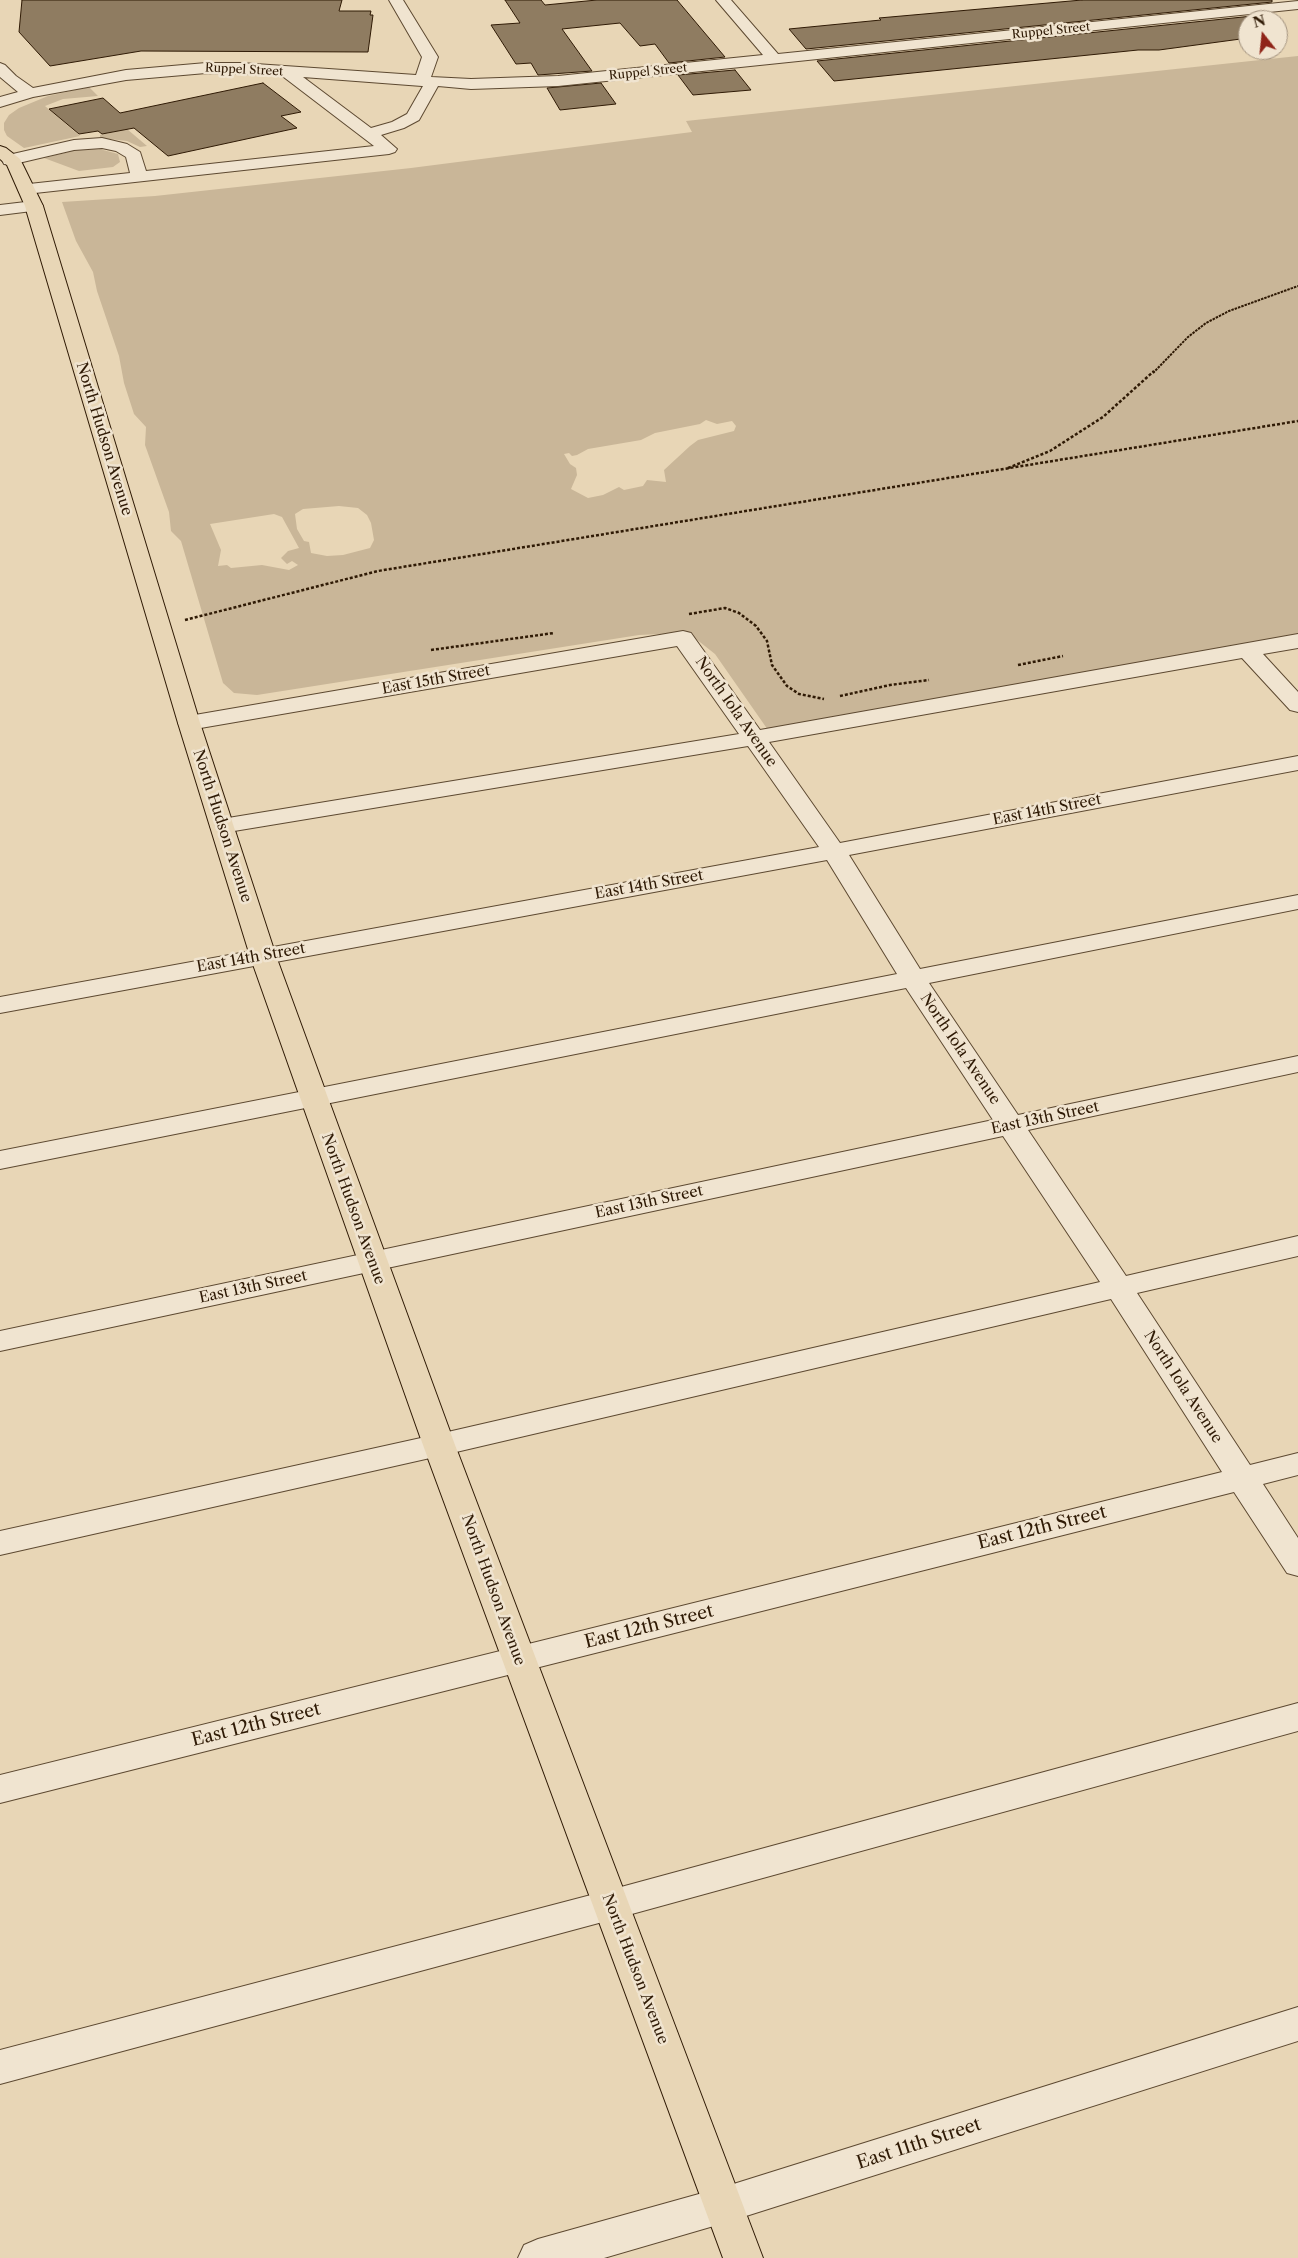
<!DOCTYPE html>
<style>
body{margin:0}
#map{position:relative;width:1298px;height:2258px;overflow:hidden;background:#e8d6b6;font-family:"Libre Caslon Text",serif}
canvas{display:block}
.north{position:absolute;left:1238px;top:10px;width:50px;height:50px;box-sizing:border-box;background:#f0e4d0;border:1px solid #a3937f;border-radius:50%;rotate:344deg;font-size:14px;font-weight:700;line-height:20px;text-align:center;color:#2f1a05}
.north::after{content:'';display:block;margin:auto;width:18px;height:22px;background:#8f2418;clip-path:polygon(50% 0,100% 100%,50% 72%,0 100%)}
</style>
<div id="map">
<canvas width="1298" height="2258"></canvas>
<div class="north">N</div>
</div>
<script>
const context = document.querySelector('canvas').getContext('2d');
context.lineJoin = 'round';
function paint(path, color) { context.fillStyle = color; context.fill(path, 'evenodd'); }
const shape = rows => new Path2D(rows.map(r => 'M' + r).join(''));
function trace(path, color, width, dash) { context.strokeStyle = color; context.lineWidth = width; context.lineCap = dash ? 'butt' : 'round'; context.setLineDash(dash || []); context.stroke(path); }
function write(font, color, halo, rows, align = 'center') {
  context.font = font + ' "Libre Caslon Text",serif'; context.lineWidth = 5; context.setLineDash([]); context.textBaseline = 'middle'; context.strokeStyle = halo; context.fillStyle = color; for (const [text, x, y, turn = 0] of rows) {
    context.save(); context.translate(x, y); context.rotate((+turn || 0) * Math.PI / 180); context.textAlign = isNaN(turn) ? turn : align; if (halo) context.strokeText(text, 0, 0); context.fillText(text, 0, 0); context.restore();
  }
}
const green = shape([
 [1298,56,1298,637,768,730,715,654,696,639,682,633,639,635,257,695,234,693,223,683,181,541,171,531,169,512,145,445,146,427,134,414,124,383,119,356,97,291,93,272,76,241,62,202,155,196,411,168,692,132,686,121],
 [706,420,717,424,732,421,736,426,734,431,698,440,690,446,664,470,666,482,647,480,643,486,624,490,619,487,603,495,588,498,571,489,577,475,576,468,570,464,564,454,569,453,572,456,577,455,588,449,641,440,655,433,700,424],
 [339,506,358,508,367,515,371,523,374,540,370,548,343,555,327,556,311,553,309,542,304,541,297,529,295,514,303,509],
 [274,514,282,517,299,548,288,551,281,558,287,564,292,561,298,565,289,570,262,565,231,568,227,565,218,566,221,550,210,524],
 [89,87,98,96,63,99,45,106,80,136,24,148,7,136,4,130,4,123,9,115,19,108,48,96],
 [127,129,147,146,140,147,127,141,100,138,100,135],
 [96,148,118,154,120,162,113,167,79,171,44,158,76,150]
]);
const building = shape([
 [22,0,342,0,339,11,371,11,370,15,373,15,368,52,141,51,50,66,19,32,22,0],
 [505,0,541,0,545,5,597,0,677,0,725,57,669,63,655,44,640,46,620,23,562,29,592,71,538,75,531,63,516,64,491,25,520,23,505,0],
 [1082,0,1272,0,1272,2,806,49,789,29,881,20,879,18,1082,0],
 [1272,14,1273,20,1248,20,1248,38,1159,50,1138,50,834,81,817,61,1272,14],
 [735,70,751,90,693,95,678,75,735,70],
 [263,83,301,112,281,116,297,128,168,156,134,128,102,134,98,131,79,134,49,109,103,98,120,113,263,83],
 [601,83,616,104,560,110,547,88,601,83]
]);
const pathFar1 = shape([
 [1153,373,1188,337,1206,323,1229,311,1298,286]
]);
const path = shape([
 [1008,468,1050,451,1103,417,1154,371],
 [689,614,725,608,739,613,756,626,767,641,772,665,787,686,799,694,824,699],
 [185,620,378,571,1298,421],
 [431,650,554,633],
 [1018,665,1063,656],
 [840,696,890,685,929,680]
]);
const minor = shape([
 [389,0,403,0,438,57,431,77,471,79,558,76,763,55,716,0,731,0,778,54,1298,1,1298,9,558,86,471,89,438,86,419,120,404,128,381,135,397,149,395,152,389,154,26,194,20,193,18,189,20,185,130,173,126,157,116,151,102,148,74,150,10,165,4,164,2,160,4,156,74,140,102,138,127,144,140,152,146,171,374,146,281,75,206,73,126,80,33,97,0,107,0,97,18,92,0,77,0,63,5,65,16,76,33,88,126,70,206,63,241,63,416,75,422,57,389,0],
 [303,77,422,86,423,86,407,114,392,122,371,128,303,77],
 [34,201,40,202,43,206,40,210,0,215,0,205,34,201],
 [683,631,691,633,760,730,1298,634,1298,648,1263,654,1298,692,1298,712,1290,710,1242,658,769,742,840,843,1298,756,1298,770,849,855,920,969,1298,895,1298,909,929,983,1018,1115,1298,1056,1298,1072,1028,1130,1126,1276,1298,1236,1298,1256,1137,1293,1250,1465,1298,1453,1298,1475,1263,1484,1298,1538,1298,1576,1287,1573,1234,1492,0,1803,0,1775,1222,1472,1111,1299,439,1456,0,1555,0,1531,439,1434,1100,1282,1003,1136,0,1351,0,1331,993,1120,906,988,0,1169,0,1151,897,974,827,860,0,1013,0,997,819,847,748,746,222,833,213,831,210,826,213,821,222,819,739,734,677,646,189,730,181,728,178,723,181,718,189,716,683,631],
 [1298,1703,1298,1731,610,1920,0,2084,0,2050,610,1890,1298,1703],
 [1298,2007,1298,2041,724,2223,604,2258,518,2258,524,2245,538,2239,724,2187,1298,2007]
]);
const major = shape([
 [0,146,6,148,20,159,43,206,200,723,276,956,455,1445,763,2258,723,2258,423,1445,250,956,178,723,25,206,7,165,0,159,0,146]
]);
const farStreetnames = [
 ["Ruppel Street",1051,31,-6],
 ["Ruppel Street",244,70,3],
 ["Ruppel Street",648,72,-6]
];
const streetNames = [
 ["North Hudson Avenue",104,439,73],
 ["East 15th Street",436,680,-10],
 ["North Iola Avenue",736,712,55],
 ["East 14th Street",1047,810,-11],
 ["North Hudson Avenue",222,826,72],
 ["East 14th Street",649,885,-10],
 ["East 14th Street",251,958,-10],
 ["North Iola Avenue",960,1049,56],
 ["East 13th Street",1045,1118,-12],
 ["East 13th Street",649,1202,-12],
 ["North Hudson Avenue",353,1209,70],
 ["East 13th Street",253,1287,-12],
 ["North Iola Avenue",1183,1387,57],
 ["North Hudson Avenue",493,1590,70],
 ["North Hudson Avenue",635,1969,69]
];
const nearStreetnames = [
 ["East 12th Street",1042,1528,-14],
 ["East 12th Street",649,1627,-14],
 ["East 12th Street",256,1725,-14],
 ["East 11th Street",919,2144,-18]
];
paint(green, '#c9b698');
paint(building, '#8f7c61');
trace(building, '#2f1a05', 1);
trace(minor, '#5d4931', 2);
trace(major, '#2f1a05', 2);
trace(pathFar1, '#2f1a05', 2, [2.5, 1]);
trace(path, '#2f1a05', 2.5, [3, 2]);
paint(minor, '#f0e4d0');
paint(major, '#e8d6b6');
write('12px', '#2f1a05', '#f0e4d0', farStreetnames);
write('15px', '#2f1a05', '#f0e4d0', streetNames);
write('18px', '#2f1a05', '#f0e4d0', nearStreetnames);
</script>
